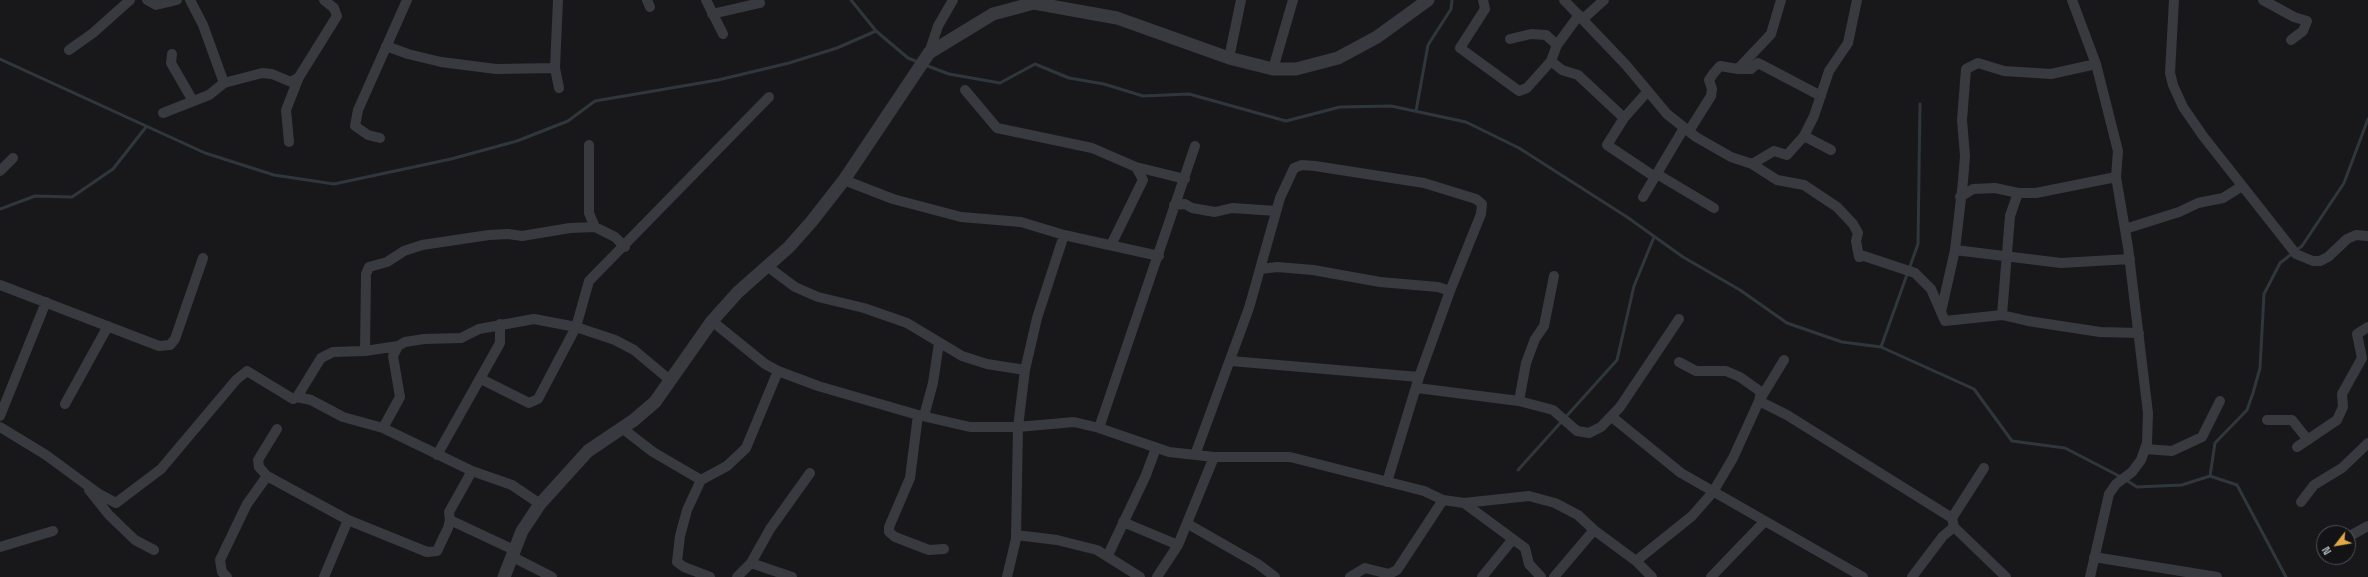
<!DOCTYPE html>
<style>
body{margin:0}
#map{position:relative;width:2368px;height:577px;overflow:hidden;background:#18181a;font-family:"Space Grotesk",sans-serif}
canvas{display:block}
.north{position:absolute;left:2316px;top:525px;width:40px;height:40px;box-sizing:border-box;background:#131315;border:1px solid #505256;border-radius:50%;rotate:239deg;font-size:11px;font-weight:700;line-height:16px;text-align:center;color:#acb0b8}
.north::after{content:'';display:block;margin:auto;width:14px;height:18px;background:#e2ab48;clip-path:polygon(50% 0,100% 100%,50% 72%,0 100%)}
</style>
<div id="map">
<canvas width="2368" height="577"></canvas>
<div class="north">N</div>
</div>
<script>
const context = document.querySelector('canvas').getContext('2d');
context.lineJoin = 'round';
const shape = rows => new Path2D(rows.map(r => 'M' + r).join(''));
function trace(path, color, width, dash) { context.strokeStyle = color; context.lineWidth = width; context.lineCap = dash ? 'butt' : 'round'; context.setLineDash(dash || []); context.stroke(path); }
const stream = shape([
 [851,0,876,31,908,58,918,62],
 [0,59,205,153,274,175,334,184,451,159,517,141,568,121,595,101,718,80,789,63,837,48,876,31],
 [925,65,949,74,1000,83,1035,64,1069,78,1104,84,1143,96,1189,94,1286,121,1340,107,1391,106,1466,122,1519,148,1627,217,1683,257,1740,290,1787,323,1842,342,1881,347,1974,389,2012,441,2065,448,2121,477],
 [1416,111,1428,45,1451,9,1452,0],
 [0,209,35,196,72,197,113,169,146,127],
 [1881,347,1918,244,1920,104],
 [1518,470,1617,360,1634,286,1654,237],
 [2210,476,2215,443,2247,410,2253,393,2260,368,2264,294,2280,263,2302,246,2344,183,2368,119],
 [2126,480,2137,487,2182,485,2210,476,2237,485,2286,577]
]);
const minor = shape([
 [147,0,156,5,177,0],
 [190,0,203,25,224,83],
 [558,0,555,68,559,88],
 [647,0,650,7],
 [706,0,723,34],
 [1483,0,1485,9,1460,48,1519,91,1527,88,1551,61],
 [1564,0,1626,65,1667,114,1696,137,1731,157,1752,164,1777,180,1804,185,1837,207,1853,224,1858,233,1856,241,1859,257,1864,256,1915,273,1931,289,1941,312],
 [2072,0,2096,64,2118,151,2116,177,2128,247,2148,413,2147,443,2141,460,2132,472,2116,484,2109,494,2090,577],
 [2174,0,2170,73,2173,85,2183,107,2203,136,2296,254,2313,261,2320,261,2328,257,2347,239,2356,235,2368,236],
 [2263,0,2294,17,2307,21,2303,31,2291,40],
 [712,14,760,3],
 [1583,19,1604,0],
 [1510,39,1531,34,1546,35,1557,45,1551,61,1562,70,1578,75,1624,118],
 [1557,45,1579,15],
 [386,46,408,54,441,62,496,69,555,68],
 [69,50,93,33,130,0],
 [929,53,938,26,953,0],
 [172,54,171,63,193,101],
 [1229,58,1241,0],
 [2096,64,2051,74,2004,71,1978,63,1966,69,1962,120,1965,156,1963,181,1955,250,1941,312,1945,321,2002,315,2028,321,2100,332,2139,333],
 [1273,69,1293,0],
 [1738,69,1751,69,1758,63,1821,96],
 [965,90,997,128,1092,148,1136,167,1143,180,1111,245],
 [1648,91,1624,118,1607,145,1655,177],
 [163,113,209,95,224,83,262,73,272,74,291,82,299,77],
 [1689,131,1711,96,1712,89,1709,80,1713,74,1720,66,1738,69,1771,34,1781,0],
 [1804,136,1814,116,1829,71,1848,43,1857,0],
 [380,138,368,135,355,126,358,110,407,0],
 [289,142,286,110,299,77,337,16,334,8,324,0],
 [589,145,589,213,595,227],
 [1752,164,1774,151,1787,155,1804,136,1831,150],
 [1136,167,1185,179],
 [0,171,13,158],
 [1657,174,1714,208],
 [844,180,893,199,961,217,1021,222,1064,235,1159,256],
 [1643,197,1684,128],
 [1960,197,1973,189,1995,188,2018,193,2036,193,2116,177],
 [1174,205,1185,204,1192,208,1215,212,1232,208,1276,211],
 [2125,229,2179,212,2198,203,2223,198,2242,186],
 [1955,250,2061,263,2130,259],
 [767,266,795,287,818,297,864,308,907,323,962,356,987,364,1025,370],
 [1261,269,1277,267,1313,270,1380,282,1438,287,1450,291],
 [0,285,159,346,170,345,175,339,203,258],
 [2002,315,2010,216,2018,193],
 [712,321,765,364,778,371,818,386,918,415,970,427,1018,427,1074,422,1099,428,1169,452,1214,457,1290,457,1424,491,1443,500,1464,503,1529,496,1555,503,1578,515,1594,530,1636,561,1652,577],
 [365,351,366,274,369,267,387,262,404,251,422,245,489,235,508,234,522,236,570,228,595,227,615,237,625,247],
 [1231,361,1419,377],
 [1679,362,1696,371,1726,371,1740,377,1761,392,1759,401],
 [481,379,529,403,538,399,576,327,589,281,769,97],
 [1417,388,1519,401,1553,410,1577,431,1589,433,1601,427,1620,407,1679,319],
 [297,397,321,358,333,352,365,351,398,346,405,342,424,339,461,338,479,329,534,319,576,327,615,340,634,350,671,381],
 [1519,401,1526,363,1535,339,1544,326,1554,276],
 [1759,401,1787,415,1952,518],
 [65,404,108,326],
 [918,415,910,478,889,527,889,532,895,537,929,550,944,549],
 [0,416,46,302],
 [924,416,933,383,939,343],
 [1612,417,1681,473,1863,577],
 [2267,420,2292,420,2308,440],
 [0,427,46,455,99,494,116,503,161,469,236,380,247,371,293,399,297,397,311,400,343,417,383,428,472,471,512,485,540,504],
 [383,428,400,397,393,356,398,346],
 [622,428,653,452,701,480],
 [1099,428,1195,146],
 [277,429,258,460,259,467,267,476,348,520,427,552,437,551,448,528,450,520,449,512,472,471],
 [2297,447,2337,420,2343,407,2342,394,2362,358,2357,334,2368,327],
 [2145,449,2172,451,2202,437,2220,401],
 [437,455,500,343,500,324],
 [1195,455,1249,308,1280,198,1294,168,1302,165,1315,166,1424,183,1476,199,1482,204,1481,214,1450,291,1419,377,1387,482],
 [1984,468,1952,518,1954,527,2006,577],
 [89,490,109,515,135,540,154,550],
 [2301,502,2314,485,2342,468,2368,443],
 [1464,503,1525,548,1529,564,1541,577],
 [450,520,514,550],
 [1123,522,1178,545],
 [1188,524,1258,564,1275,577],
 [1016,535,1057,540,1097,550,1140,577],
 [2348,537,2368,526],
 [0,547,53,531],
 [1108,555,1146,475,1156,448],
 [511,556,552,577],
 [2094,557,2217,577],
 [1636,561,1692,516,1713,492,1733,458,1759,401,1784,360],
 [751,563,792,577],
 [227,577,222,572,220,560,247,504,267,476],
 [324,577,348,520],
 [710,577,684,567,677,562,680,536,687,510,701,480,727,466,746,448,778,371],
 [737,577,751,563,770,529,810,473],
 [1007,577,1016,539,1018,427,1025,370,1037,318,1064,235],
 [1157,577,1178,545,1214,457],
 [1350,577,1365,568,1389,574,1397,570,1443,500],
 [1482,577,1513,539],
 [1554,577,1594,530],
 [1711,577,1765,521],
 [1912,577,1943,536,1954,527]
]);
const tertiary = shape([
 [504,577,522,531,540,504,588,451,634,420,655,402,712,321,738,292,789,247,812,221,844,180,929,53,993,14,1034,3,1117,18,1229,58,1273,69,1296,69,1338,58,1377,37,1428,0]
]);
trace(stream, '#2f373d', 3);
trace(minor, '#393a3f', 10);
trace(tertiary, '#393a3f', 13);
</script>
